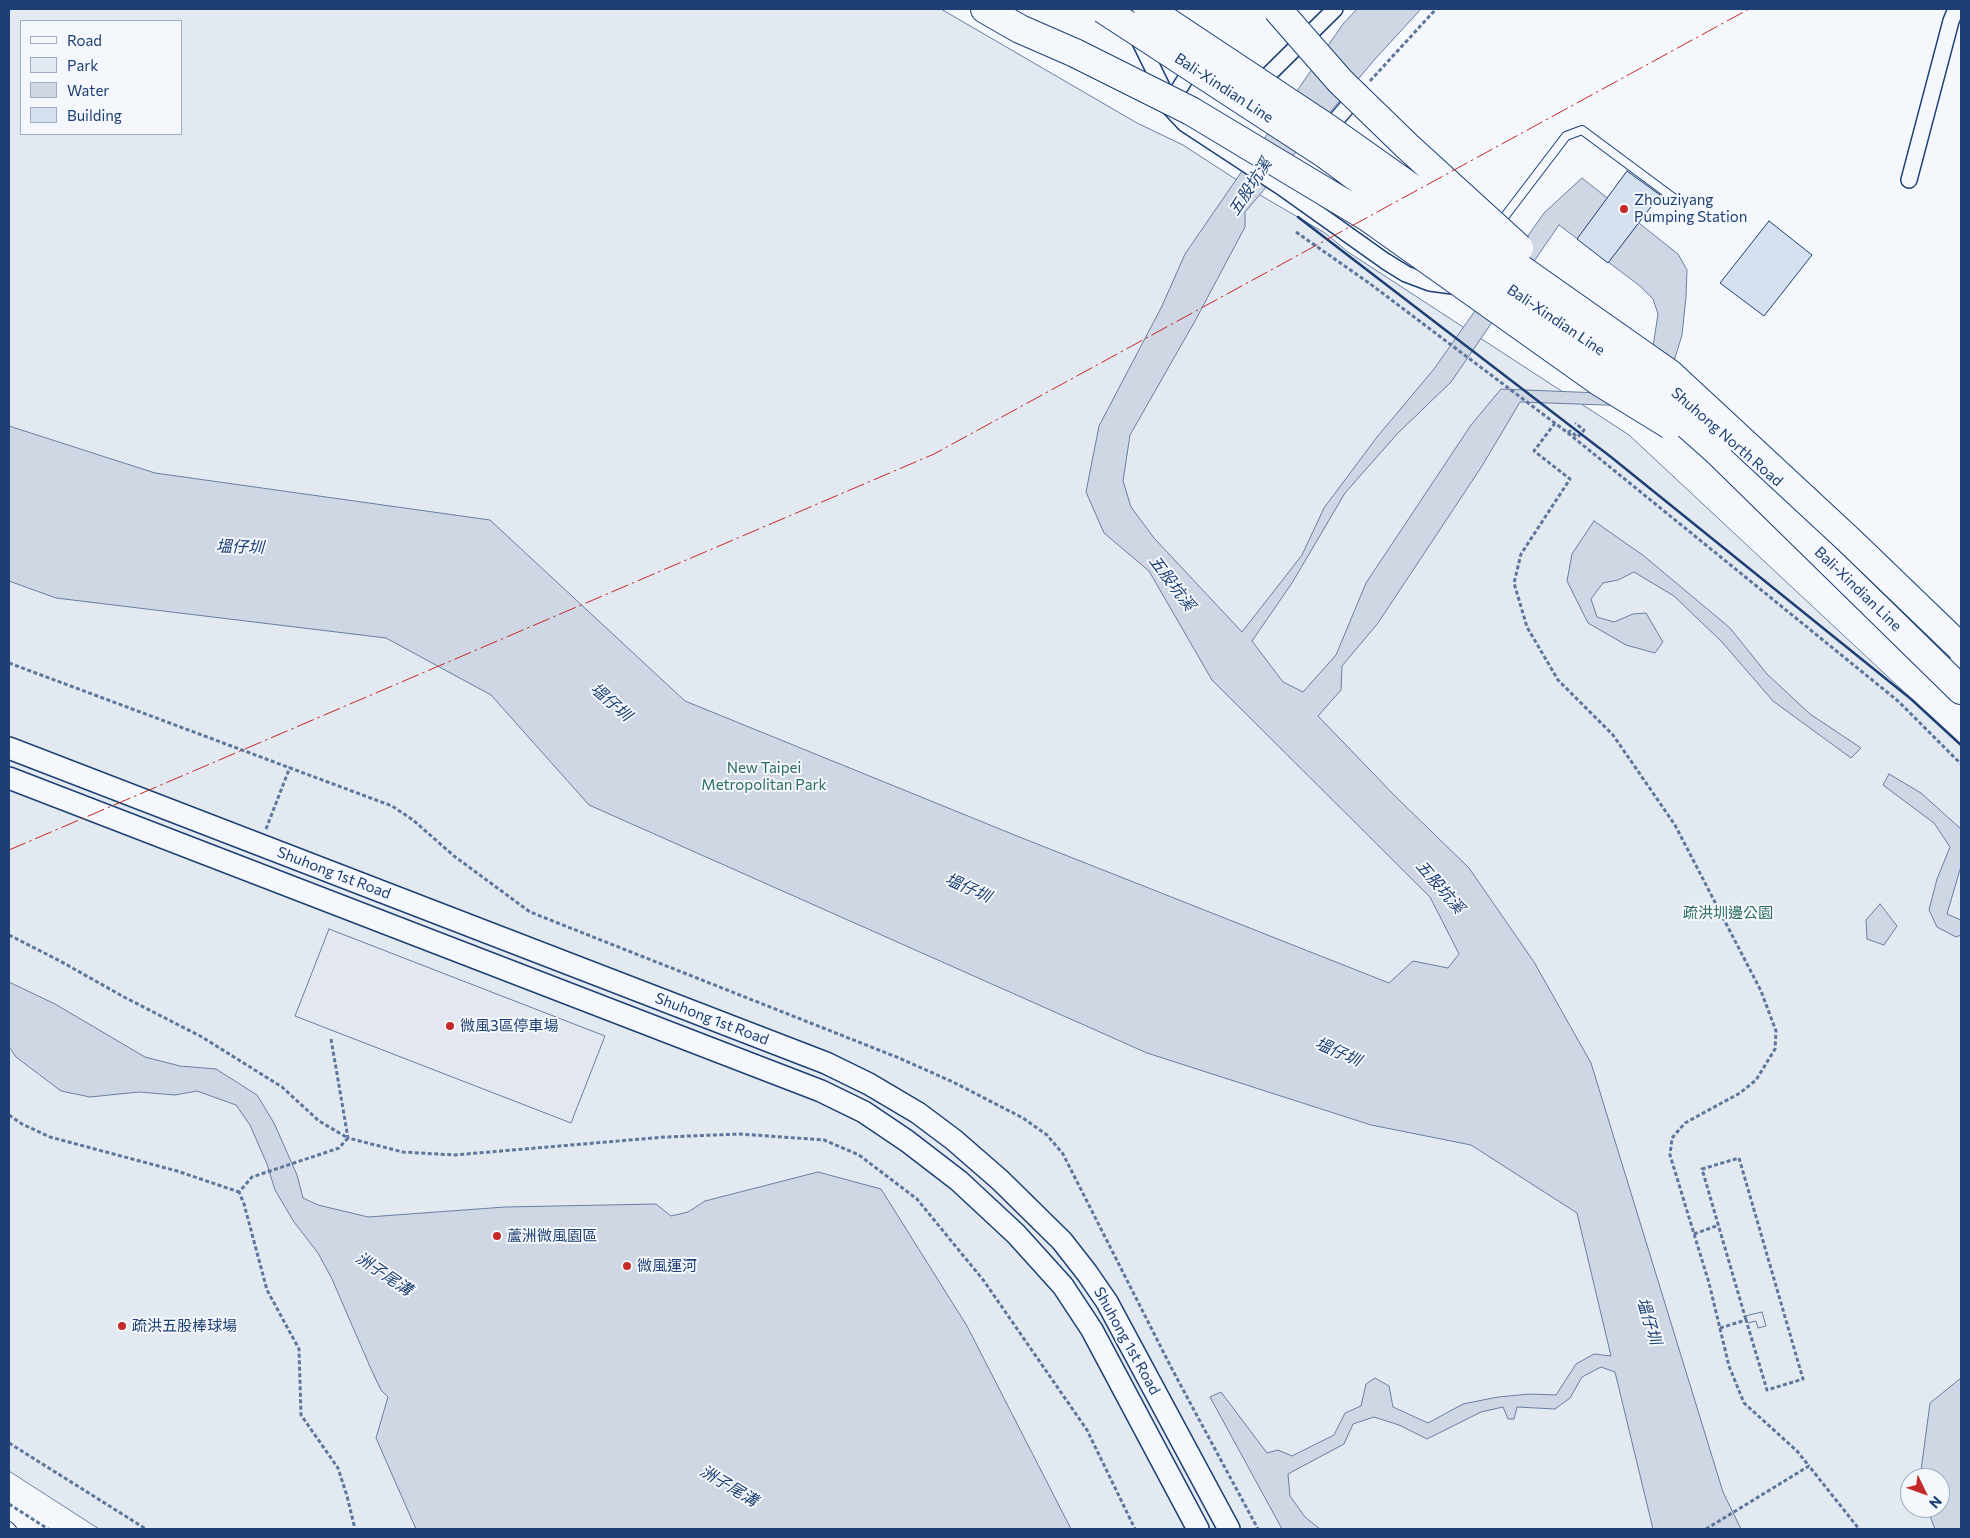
<!DOCTYPE html>
<meta charset="utf-8">
<style>
body{margin:0}
#map{position:relative;width:1970px;height:1538px;overflow:hidden;background:#f4f7fb;font-family:Commissioner,sans-serif}
canvas{display:block}
.frame{position:absolute;inset:0;border:10px solid #1d3f73;pointer-events:none}
.legend{position:absolute;left:20px;top:20px;width:162px;height:115px;box-sizing:border-box;background:#f4f7fb;border:1px solid #9eadc5;margin:0;padding:6px 9px;list-style:none;font-size:15px;color:#1d3f73}
.legend li{display:flex;align-items:center;gap:10px;height:25px}
.legend b{width:25px;border:1px solid #9eadc5}
.north{position:absolute;left:1900px;top:1468px;width:50px;height:50px;box-sizing:border-box;background:#f4f7fb;border:1px solid #9eadc5;border-radius:50%;rotate:132deg;font-size:14px;font-weight:700;line-height:20px;text-align:center;color:#1d3f73}
.north::after{content:'';display:block;margin:auto;width:18px;height:22px;background:#c62828;clip-path:polygon(50% 0,100% 100%,50% 72%,0 100%)}
</style>
<div id="map">
<canvas width="1970" height="1538"></canvas>
<div class="frame"></div>
<ul class="legend">
<li><b style="height:6px;background:#f4f7fb"></b>Road</li>
<li><b style="height:14px;background:#e3e9f0"></b>Park</li>
<li><b style="height:14px;background:#cfd7e4"></b>Water</li>
<li><b style="height:14px;background:#d5e0f0"></b>Building</li>
</ul>
<div class="north">N</div>
</div>
<script>
const context = document.querySelector('canvas').getContext('2d');
context.lineJoin = 'round';
function paint(path, color) { context.fillStyle = color; context.fill(path, 'evenodd'); }
const shape = rows => new Path2D(rows.map(r => 'M' + r).join(''));
function trace(path, color, width, dash) { context.strokeStyle = color; context.lineWidth = width; context.lineCap = dash ? 'butt' : 'round'; context.setLineDash(dash || []); context.stroke(path); }
function write(font, color, halo, rows, align = 'center') {
  context.font = font + ' Commissioner,"Noto Sans TC",sans-serif'; context.lineWidth = 4; context.setLineDash([]); context.textBaseline = 'middle'; context.strokeStyle = halo; context.fillStyle = color; for (const [text, x, y, turn = 0] of rows) {
    context.save(); context.translate(x, y); context.rotate((+turn || 0) * Math.PI / 180); context.textAlign = isNaN(turn) ? turn : align; if (halo) context.strokeText(text, 0, 0); context.fillText(text, 0, 0); context.restore();
  }
}
const green = shape([
 [9,9,941,9,1137,123,1183,145,1260,195,1325,233,1348,252,1629,435,1961,745,1961,1529,99,1529,9,1471,9,9],
 [21,21,181,21,181,134,21,134,21,21],
 [1910,1478,1940,1478,1940,1508,1910,1508,1910,1478]
]);
const parking = shape([
 [329,929,605,1036,571,1123,295,1016,329,929],
 [1762,1312,1766,1326,1758,1328,1756,1321,1748,1323,1745,1316,1762,1312]
]);
const water = shape([
 [1357,9,1421,9,1376,58,1245,212,1245,227,1195,321,1130,435,1123,481,1131,507,1154,538,1242,632,1302,555,1324,508,1377,437,1434,369,1544,213,1582,178,1678,254,1687,270,1686,297,1682,335,1671,371,1633,406,1520,402,1482,466,1378,623,1342,666,1341,690,1318,716,1396,797,1469,868,1534,962,1591,1063,1723,1492,1741,1529,1653,1529,1615,1372,1601,1367,1582,1377,1570,1398,1555,1409,1517,1407,1514,1419,1508,1419,1503,1407,1481,1412,1427,1439,1399,1425,1374,1417,1353,1424,1344,1444,1288,1474,1290,1496,1305,1517,1320,1529,1282,1529,1210,1397,1221,1392,1267,1453,1278,1450,1292,1456,1334,1435,1345,1413,1361,1406,1366,1384,1375,1378,1389,1386,1393,1407,1428,1423,1463,1404,1498,1397,1530,1394,1556,1395,1576,1364,1594,1354,1611,1356,1577,1213,1471,1145,1371,1125,1147,1053,589,805,491,695,386,638,56,598,9,581,9,426,155,473,490,520,685,701,1017,836,1389,983,1413,961,1448,968,1459,954,1430,897,1212,680,1149,571,1104,533,1086,492,1099,426,1162,306,1185,254,1343,24,1357,9],
 [1559,225,1640,286,1653,299,1658,314,1650,366,1625,394,1501,389,1471,425,1366,583,1336,655,1303,692,1283,682,1252,641,1292,583,1345,493,1398,433,1451,382,1559,225],
 [1594,521,1644,556,1730,628,1767,674,1810,714,1861,748,1851,758,1773,701,1722,642,1674,596,1634,572,1618,580,1603,583,1591,599,1597,617,1614,622,1633,614,1646,613,1663,642,1655,653,1626,645,1588,623,1567,581,1572,554,1594,521],
 [1889,774,1921,793,1961,829,1961,866,1947,914,1961,920,1961,935,1956,937,1937,927,1929,910,1937,879,1950,847,1934,823,1883,785,1889,774],
 [1880,904,1897,926,1884,945,1867,939,1866,920,1880,904],
 [9,982,55,1004,145,1057,180,1066,216,1069,257,1095,274,1123,297,1175,303,1198,318,1205,368,1217,505,1207,656,1204,671,1216,688,1212,705,1201,818,1172,881,1189,967,1326,1071,1529,416,1529,376,1438,388,1397,381,1390,371,1369,332,1279,318,1253,294,1222,275,1190,267,1164,250,1125,236,1105,197,1091,175,1095,139,1092,90,1097,61,1091,16,1057,9,1047,9,982],
 [1961,1378,1961,1529,1935,1529,1927,1508,1940,1508,1940,1478,1920,1478,1930,1403,1961,1378]
]);
const building = shape([
 [1627,171,1660,195,1608,263,1577,239,1627,171],
 [1769,221,1812,255,1764,316,1720,283,1769,221]
]);
const path = shape([
 [1370,81,1436,9],
 [1296,232,1369,283,1568,433,1898,701,1961,764],
 [1555,423,1534,451,1570,479,1521,554,1514,583,1527,627,1558,680,1613,735,1675,825,1761,991,1776,1031,1775,1049,1756,1080,1740,1093,1685,1123,1672,1138,1670,1155,1709,1283,1729,1366,1744,1403,1797,1451,1809,1466],
 [1568,433,1570,431,1578,437,1584,430,1575,423],
 [9,663,392,806,413,820,454,856,530,912,899,1058,953,1082,1023,1118,1047,1135,1063,1154,1173,1371,1258,1529],
 [266,829,290,767],
 [9,935,60,961,124,997,202,1037,282,1087,319,1121,348,1138,339,1148,252,1177,239,1192,244,1204,267,1290,299,1349,301,1415,338,1468,347,1496,355,1529],
 [331,1039,348,1138,403,1152,454,1155,665,1137,740,1134,824,1140,859,1155,917,1199,984,1281,1087,1430,1135,1529],
 [9,1115,22,1124,50,1137,177,1171,239,1192],
 [1694,1234,1719,1225],
 [1720,1328,1746,1320,1767,1390,1803,1379,1739,1158,1702,1169,1746,1320],
 [9,1443,146,1529],
 [9,1504,48,1529],
 [1706,1529,1809,1466,1859,1529]
]);
const lane = shape([
 [1499,224,1566,136,1582,130,1679,202],
 [9,1526,12,1529]
]);
const street = shape([
 [1137,36,1170,103,1170,108,1185,124,1281,187,1385,261,1406,274,1430,283,1460,287],
 [1255,88,1335,9],
 [1170,103,1196,62],
 [1324,134,1360,92],
 [1909,180,1951,21,1956,9]
]);
const secondary = shape([
 [9,748,826,1063,869,1084,918,1113,954,1140,1000,1180,1062,1241,1087,1273,1107,1302,1229,1529],
 [9,778,743,1061,821,1091,864,1112,907,1141,959,1181,1016,1234,1063,1286,1092,1330,1198,1529]
]);
const highway = shape([
 [985,9,1020,29,1075,53],
 [1717,451,1961,690]
]);
const highwayBridge = shape([
 [1103,9,1325,154,1470,261,1618,363,1717,451],
 [1148,9,1327,128,1423,196,1515,265,1670,374,1850,541,1961,648],
 [1277,9,1340,81,1407,146,1519,248],
 [1075,53,1191,111,1369,218,1600,382,1670,425]
]);
const wall = shape([
 [1298,217,1611,457,1911,699,1961,745]
]);
const power = shape([
 [9,850,934,454,1749,9]
]);
const markers = [
 [1624,209,5,"#c62828"],
 [450,1026,5,"#c62828"],
 [497,1236,5,"#c62828"],
 [627,1266,5,"#c62828"],
 [122,1326,5,"#c62828"]
];
const streetNames = [
 ["Bali-Xindian Line",1224,88,33],
 ["Bali-Xindian Line",1556,320,34],
 ["Shuhong North Road",1727,437,41],
 ["Bali-Xindian Line",1858,589,44],
 ["Shuhong 1st Road",334,873,21],
 ["Shuhong 1st Road",712,1019,21],
 ["Shuhong 1st Road",1127,1341,61]
];
const poiNames = [
 ["Zhouziyang",1634,200],
 ["Pumping Station",1634,217],
 ["微風3區停車場",460,1026],
 ["蘆洲微風園區",507,1236],
 ["微風運河",637,1266],
 ["疏洪五股棒球場",132,1326]
];
const parkNames = [
 ["New Taipei",764,768],
 ["Metropolitan Park",764,785],
 ["疏洪圳邊公園",1728,913]
];
const waterNames = [
 ["五股坑溪",1250,187,-57],
 ["塭仔圳",240,547,2],
 ["五股坑溪",1172,583,53],
 ["塭仔圳",611,702,41],
 ["五股坑溪",1440,887,49],
 ["塭仔圳",968,888,24],
 ["塭仔圳",1338,1052,24],
 ["洲子尾溝",384,1274,34],
 ["塭仔圳",1649,1321,73],
 ["洲子尾溝",729,1486,31]
];
paint(green, '#e3e9f0');
trace(green, '#687fa3', 1);
paint(parking, '#e3e8f0');
trace(parking, '#687fa3', 1);
paint(water, '#cfd7e4');
trace(water, '#687fa3', 1);
paint(building, '#d5e0f0');
trace(building, '#1d3f73', 1);
trace(lane, '#1d3f73', 10);
trace(street, '#1d3f73', 18);
trace(secondary, '#1d3f73', 24);
trace(highway, '#1d3f73', 30);
trace(path, '#5e769c', 3, [4, 2.5]);
trace(lane, '#f4f7fb', 8);
trace(street, '#f4f7fb', 15);
trace(secondary, '#f4f7fb', 21);
trace(highway, '#f4f7fb', 28);
trace(highwayBridge, '#1d3f73', 30, []);
trace(highwayBridge, '#f4f7fb', 28);
trace(wall, '#1d3f73', 2.5);
trace(power, '#c62828', 1, [18, 4, 2.5, 4]);
for (const [x, y, r, color] of markers) { const dot = new Path2D(); dot.arc(x, y, r, 0, 2 * Math.PI); context.fillStyle = color; context.fill(dot); trace(dot, '#f4f7fb', 2); }
write('15px', '#1d3f73', '#f4f7fb', streetNames);
write('15px', '#1d3f73', '#f4f7fb', poiNames, 'left');
write('15px', '#2c6c60', '#f4f7fb', parkNames);
write('italic 16px', '#1d3f73', '#f4f7fb', waterNames);
</script>
